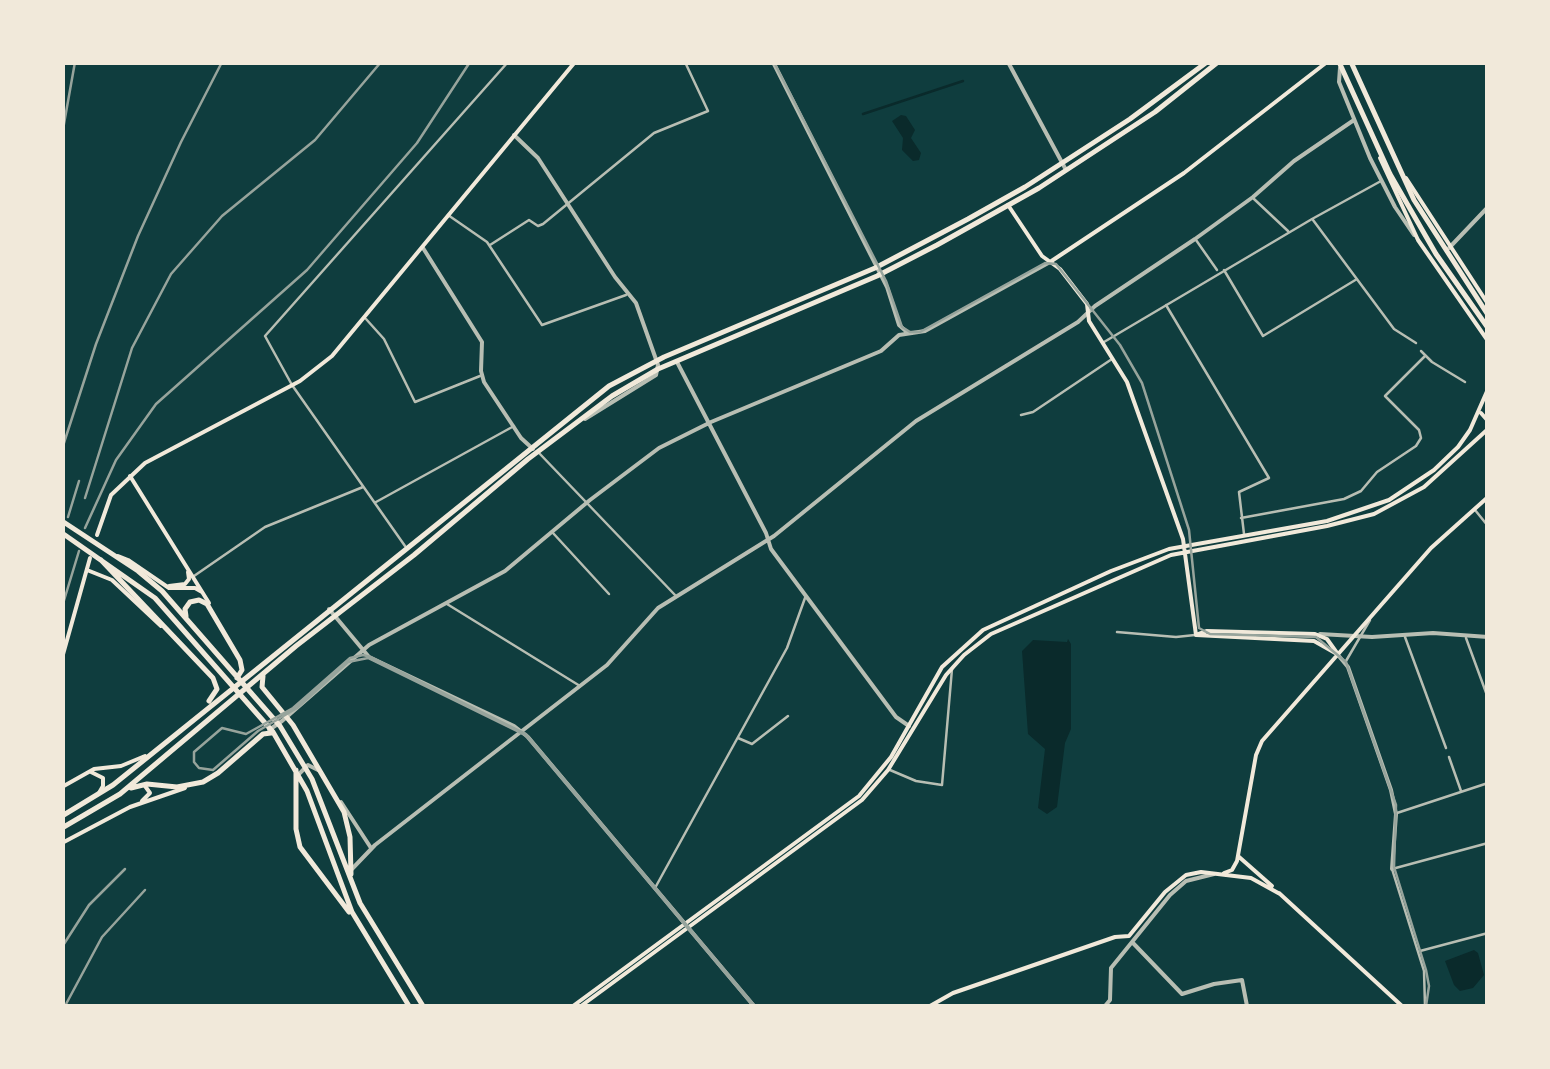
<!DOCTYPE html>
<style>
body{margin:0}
#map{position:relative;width:1550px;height:1069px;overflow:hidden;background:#0f3d3e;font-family:Roboto,sans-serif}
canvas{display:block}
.frame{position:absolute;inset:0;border:65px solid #f1e9da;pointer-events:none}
</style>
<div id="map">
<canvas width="1550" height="1069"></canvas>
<div class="frame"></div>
</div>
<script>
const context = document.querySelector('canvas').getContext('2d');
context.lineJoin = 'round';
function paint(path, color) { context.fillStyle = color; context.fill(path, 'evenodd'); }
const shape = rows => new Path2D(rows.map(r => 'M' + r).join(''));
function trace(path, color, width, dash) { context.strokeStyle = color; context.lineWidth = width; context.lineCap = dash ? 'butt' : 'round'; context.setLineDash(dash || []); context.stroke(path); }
const water = shape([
 [901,115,906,116,915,130,911,138,921,153,919,160,913,161,902,150,903,138,892,121],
 [1068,639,1071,644,1071,729,1065,743,1057,807,1047,814,1038,808,1045,749,1028,734,1022,651,1033,640,1067,642],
 [1474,950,1478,953,1484,975,1473,988,1460,991,1454,985,1445,961]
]);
const stream = shape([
 [863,114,963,81]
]);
const minor = shape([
 [1254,199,1288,231],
 [448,215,487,242,542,325,626,295],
 [1313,220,1394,329,1416,343],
 [1196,240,1217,270],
 [490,245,529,220,538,226,543,224,654,133,708,111,685,62],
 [1224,270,1263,336,1357,279],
 [1166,305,1269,478,1239,492,1244,534],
 [366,319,384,339,415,402,480,376],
 [1104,342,1312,219,1381,181],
 [1421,351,1432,362,1465,382],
 [1021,415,1033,412,1112,359],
 [539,453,675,595],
 [376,502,514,426],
 [1475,510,1488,526],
 [1241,518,1344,499,1361,491,1377,472,1416,446,1421,438,1419,430,1385,396,1425,356],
 [553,533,609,594],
 [405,546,292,385,265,336,508,62],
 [194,576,265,527,363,487],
 [447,604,580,686],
 [1117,632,1176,637,1195,635],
 [1405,637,1446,748],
 [1466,638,1488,698],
 [1346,661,1370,620],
 [738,738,752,744,788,716],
 [1449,757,1461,791],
 [890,770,916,781,942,785,952,669],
 [1397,813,1488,783],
 [655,888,787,648,805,598],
 [1420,951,1488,933],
 [1425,1006,1424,971,1392,869,1488,843]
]);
const tertiary = shape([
 [773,62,887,287,899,325,908,333],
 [1008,62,1066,170],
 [1340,68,1339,82,1370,158,1395,207,1414,235],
 [514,135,538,158,615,277,636,303,658,365,656,375,585,419],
 [423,248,482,342,481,371,484,382,521,438,533,449],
 [1449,248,1488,207],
 [677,362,766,533,771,549,896,717,909,726],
 [329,609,369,657,514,726,528,737,754,1006],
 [1320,634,1372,637,1433,633,1488,637],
 [1338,655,1348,667,1391,790,1396,814,1392,869],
 [269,730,282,721,369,645,505,571,590,500,659,448,711,422,881,351,899,335,925,331,1050,262],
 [298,775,308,765,318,770],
 [341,802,371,848],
 [352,869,375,845,607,665,658,608,774,536,916,421,1078,322,1095,306,1195,239,1253,197,1294,161,1354,120],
 [1133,943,1182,994,1214,984,1242,980,1247,1006],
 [1105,1006,1110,1000,1111,968,1170,895,1186,881,1214,874]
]);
const secondary = shape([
 [1380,158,1418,240,1488,341],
 [1406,178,1488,304],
 [1008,205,1042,256,1060,269,1087,304,1089,321,1127,382,1183,539,1196,635],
 [1050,262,1184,173,1327,62],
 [1481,413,1488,421],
 [130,476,209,603],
 [97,535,111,495,145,463,300,381,332,356,575,62],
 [118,556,128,560,169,588,195,588,202,592],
 [87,570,112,580,161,626],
 [169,586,185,584,189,579,188,572],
 [1196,635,1207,631,1315,634,1327,639,1337,653],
 [1196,635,1314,641,1337,654],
 [62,658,90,558],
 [91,772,103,778,103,786,99,793],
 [62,787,94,769,121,766,145,756],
 [142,801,150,793,145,786],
 [62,843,130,807,185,788],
 [1238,856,1272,886],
 [1224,873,1232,870,1237,861,1256,755,1262,741,1431,548,1488,497],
 [1279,893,1402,1006],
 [573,1006,859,796,891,757,942,667,983,630,1111,571,1169,549,1327,521,1389,500,1434,470,1458,447,1470,430,1488,389],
 [581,1006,862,800,888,770,946,675,964,655,991,634,1171,555,1327,526,1374,514,1424,487,1488,429],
 [930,1006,953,993,1115,937,1129,936,1165,892,1186,875,1201,872,1251,878,1280,894]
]);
const primary = shape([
 [1339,62,1390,174,1436,254,1488,328],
 [1351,62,1414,200,1488,315],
 [62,521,138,571,162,591,280,726,312,779,360,903,423,1006],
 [62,533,155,598,273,732,307,791,352,912,409,1006],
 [101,560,213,678,217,689,209,701],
 [186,616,185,609,190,602,199,600,207,604,240,660,242,670,237,678],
 [263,676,262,687,293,725,344,812,350,837,351,874],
 [296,770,296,829,300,847,349,912],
 [131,788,147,784,177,787,203,782,218,773,263,734,271,733],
 [62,816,113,785,609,386,664,357,875,268,968,219,1025,187,1130,119,1207,62],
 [62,828,120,794,296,646,414,555,528,459,612,396,658,369,877,276,937,245,1039,188,1155,112,1218,62]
]);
const tram = shape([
 [774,62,886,281,902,327,910,332,920,332,1045,263,1056,264,1120,345,1142,383,1189,530,1199,628,1210,634,1316,637,1346,662,1396,805,1394,867,1426,970,1429,986,1426,1006],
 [753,1006,525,735,368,658,348,662,297,708,258,731,213,770,199,768,194,762,194,752,222,728,246,734,293,708,350,658,363,655,371,657,526,734,755,1006]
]);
const rail = shape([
 [62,135,75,62],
 [62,449,96,344,138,236,181,142,222,62],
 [85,498,132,348,171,274,222,216,315,140,381,62],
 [68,517,79,481],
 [85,528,116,460,156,404,307,270,417,143,470,62],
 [62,607,79,551],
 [62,947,89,905,125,869],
 [65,1006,102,937,145,890]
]);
paint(water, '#0a2a2b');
trace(stream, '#0a2a2b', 2.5);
trace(minor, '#b8beb3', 2.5);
trace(tertiary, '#b8beb3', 4);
trace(secondary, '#f1e9da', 4);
trace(primary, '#f1e9da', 5);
trace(tram, '#97a49c', 2.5);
trace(rail, '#97a49c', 2.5);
</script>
